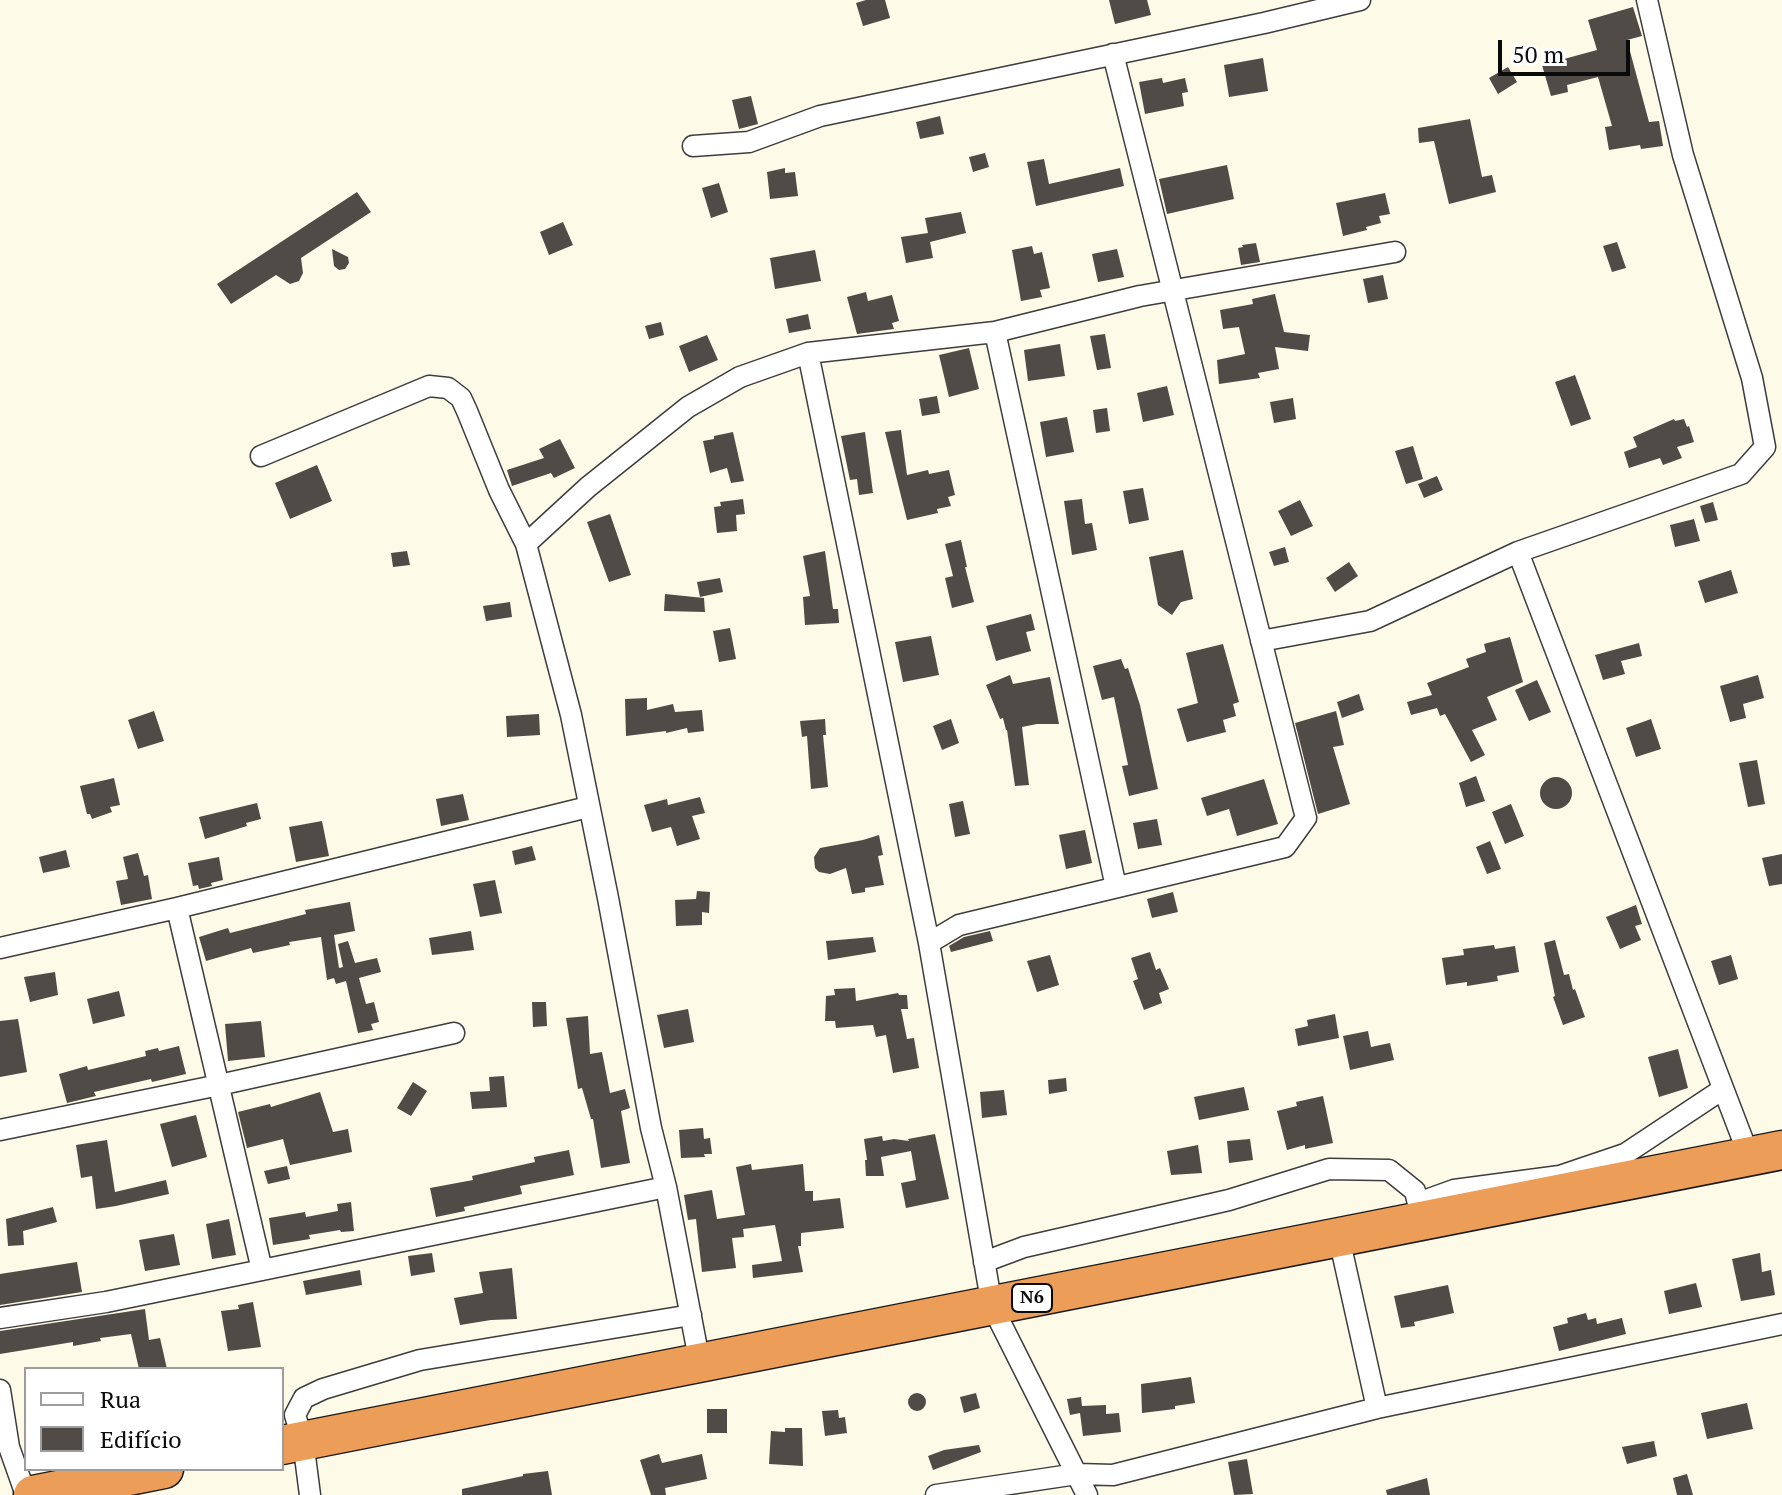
<!DOCTYPE html>
<meta charset="utf-8">
<style>
body{margin:0}
#map{position:relative;width:1782px;height:1495px;overflow:hidden;background:#fefae8;font-family:"PT Serif",serif}
canvas{display:block}
.legend{position:absolute;left:24px;top:1367px;width:260px;height:104px;box-sizing:border-box;background:#fff;border:2px solid #9d9d9d;margin:0;padding:10px 14px;list-style:none;font-size:24px;color:#0a0a0a}
.legend li{display:flex;align-items:center;gap:16px;height:40px}
.legend b{width:40px;border:2px solid #9d9d9d}
.scale{position:absolute;left:1498px;top:40px;width:132px;height:36px;box-sizing:border-box;border:4px solid #0a0a0a;border-top:0;padding-left:10px;font-size:24px;line-height:28px;white-space:nowrap;color:#0a0a0a;-webkit-text-stroke:6px #fff;paint-order:stroke}
</style>
<div id="map">
<canvas width="1782" height="1495"></canvas>
<ul class="legend">
<li><b style="height:10px;background:#fff"></b>Rua</li>
<li><b style="height:22px;background:#514b47"></b>Edifício</li>
</ul>
<div class="scale">50 m</div>
</div>
<script>
const context = document.querySelector('canvas').getContext('2d');
context.lineJoin = 'round';
function paint(path, color) { context.fillStyle = color; context.fill(path, 'evenodd'); }
const shape = rows => new Path2D(rows.map(r => 'M' + r).join(''));
function trace(path, color, width, dash) { context.strokeStyle = color; context.lineWidth = width; context.lineCap = dash ? 'butt' : 'round'; context.setLineDash(dash || []); context.stroke(path); }
function write(font, color, halo, rows, align = 'center') {
  context.font = font + ' "PT Serif",serif'; context.lineWidth = 8; context.setLineDash([]); context.textBaseline = 'middle'; context.strokeStyle = halo; context.fillStyle = color; for (const [text, x, y, turn = 0] of rows) {
    context.save(); context.translate(x, y); context.rotate((+turn || 0) * Math.PI / 180); context.textAlign = isNaN(turn) ? turn : align; if (halo) context.strokeText(text, 0, 0); context.fillText(text, 0, 0); context.restore();
  }
}
const building = shape([
 [866,0,885,0,890,18,863,26,856,3],
 [1109,0,1147,0,1151,15,1115,24],
 [1633,7,1642,36,1627,40,1649,122,1659,121,1663,146,1641,149,1640,145,1609,150,1605,127,1612,126,1598,77,1567,85,1568,92,1551,96,1542,65,1597,50,1588,20],
 [1263,58,1268,91,1229,97,1224,65],
 [1508,67,1517,82,1498,94,1489,78],
 [1162,78,1163,83,1185,78,1188,92,1182,93,1184,106,1145,114,1139,82],
 [751,96,758,124,739,129,732,100],
 [940,116,944,134,920,139,916,122],
 [1470,119,1482,177,1492,175,1496,192,1449,204,1434,141,1419,143,1418,128],
 [985,153,989,167,973,172,969,157],
 [1044,159,1049,184,1120,168,1124,186,1036,206,1027,162],
 [1227,165,1234,199,1167,214,1159,179],
 [785,168,785,173,795,172,798,196,770,199,767,172],
 [719,183,728,212,711,218,702,188],
 [357,192,371,212,301,258,303,273,299,281,290,284,276,275,231,304,217,284],
 [1385,193,1390,214,1379,216,1381,223,1366,227,1367,230,1343,236,1336,203],
 [961,212,966,233,930,242,933,258,906,263,901,237,928,233,925,218],
 [563,222,573,245,549,255,540,232],
 [1617,242,1626,268,1612,272,1603,246],
 [1256,243,1260,262,1241,265,1238,248,1243,247,1242,245],
 [1032,246,1034,254,1042,252,1050,288,1040,290,1042,297,1021,301,1012,250],
 [332,249,348,257,349,263,345,269,339,270,334,266],
 [1117,249,1124,277,1098,282,1092,254],
 [815,250,821,281,775,289,770,258],
 [1383,275,1388,299,1368,303,1363,279],
 [866,292,868,301,892,295,899,321,892,323,894,329,857,334,847,297],
 [1275,294,1284,332,1310,335,1308,351,1275,347,1279,369,1258,373,1260,378,1219,384,1217,360,1245,354,1239,327,1223,329,1220,310,1253,304,1252,299],
 [808,314,811,329,789,333,786,319],
 [661,322,664,335,649,339,645,326],
 [1105,334,1111,368,1097,370,1090,336],
 [707,335,718,360,689,372,679,346],
 [1060,344,1065,376,1028,381,1024,350],
 [969,348,979,389,949,397,939,355],
 [1575,375,1591,419,1571,426,1555,382],
 [1167,386,1174,415,1143,422,1137,393],
 [937,396,940,413,922,416,919,399],
 [1293,398,1296,419,1274,423,1270,402],
 [1107,408,1110,431,1096,433,1093,410],
 [1067,417,1074,452,1046,457,1040,422],
 [1674,419,1675,421,1684,419,1687,427,1689,426,1694,442,1677,447,1682,458,1663,465,1660,458,1629,468,1624,452,1637,447,1633,437],
 [901,430,907,475,928,470,929,474,949,470,955,495,948,497,951,506,937,509,938,513,907,520,885,432],
 [733,432,744,481,731,483,727,468,710,473,703,441,714,439,714,436],
 [865,432,873,493,859,495,857,479,850,480,841,436],
 [560,439,575,468,554,478,551,473,512,486,507,470,544,458,539,449],
 [1413,446,1423,479,1406,484,1395,451],
 [317,465,332,501,290,519,275,483],
 [1437,476,1443,490,1424,498,1418,484],
 [1143,488,1149,520,1129,524,1123,491],
 [743,499,745,514,736,515,737,531,717,533,714,507,721,506,720,502],
 [1082,499,1085,524,1092,523,1097,550,1072,555,1064,501],
 [1300,500,1313,526,1291,536,1278,511],
 [1713,502,1718,520,1705,523,1700,506],
 [610,514,631,575,609,582,587,522],
 [1694,519,1700,541,1675,547,1670,525],
 [961,540,967,567,965,567,974,602,952,608,945,578,953,576,945,544],
 [1285,547,1289,562,1274,566,1269,552],
 [1183,550,1193,599,1181,602,1172,615,1158,605,1149,557],
 [407,551,410,565,393,567,391,553],
 [825,551,833,609,838,609,839,623,805,625,803,597,810,596,803,556],
 [1349,562,1358,576,1335,592,1326,578],
 [1731,570,1738,593,1705,603,1698,581],
 [720,578,723,592,700,597,697,582],
 [665,594,704,598,705,612,664,611],
 [510,602,512,617,486,621,483,606],
 [1031,614,1035,630,1026,632,1031,651,996,661,986,626],
 [730,628,736,659,719,662,713,631],
 [931,636,939,675,903,682,895,642],
 [1510,637,1523,682,1487,697,1497,720,1472,730,1485,755,1471,762,1445,714,1440,716,1437,708,1411,715,1407,702,1432,695,1427,683,1469,667,1466,659,1486,652,1484,644],
 [1639,643,1642,656,1621,661,1625,674,1603,680,1595,655],
 [1223,644,1239,702,1233,704,1236,716,1223,720,1226,732,1187,742,1177,709,1198,703,1186,653],
 [1121,659,1125,669,1128,668,1140,705,1158,789,1129,796,1122,766,1128,765,1114,697,1102,700,1093,666],
 [1010,675,1013,684,1050,677,1059,724,1037,724,1022,727,1029,785,1015,786,1007,730,1006,730,1003,718,1000,719,986,685],
 [1758,675,1764,698,1743,704,1746,718,1730,722,1720,686],
 [1537,680,1551,712,1529,721,1515,690],
 [1359,694,1364,710,1342,718,1337,702],
 [647,698,647,710,673,704,675,712,702,710,704,731,688,733,687,728,666,733,666,731,626,736,625,699],
 [154,711,164,741,138,749,128,720],
 [1336,711,1344,745,1333,747,1350,804,1318,814,1295,723],
 [539,714,540,735,507,737,506,716],
 [825,719,826,735,823,735,828,787,811,789,807,736,802,737,800,721],
 [951,719,959,743,942,750,933,726],
 [1651,719,1661,749,1636,757,1626,728],
 [1757,760,1765,804,1748,807,1739,763],
 [1476,776,1485,801,1466,807,1459,783],
 '1540 793a16 16 0 1 1 32 0a16 16 0 1 1-32 0Z',
 [114,778,120,805,110,807,112,812,92,819,90,814,87,814,80,786],
 [1264,779,1278,824,1237,836,1229,809,1207,816,1201,798],
 [463,794,469,820,441,826,436,799],
 [700,797,705,813,692,816,700,839,677,846,671,827,652,832,644,805,667,799,668,805],
 [963,801,970,834,955,837,949,804],
 [257,803,261,819,246,823,247,826,205,839,199,817],
 [1511,804,1524,836,1505,844,1492,812],
 [1157,819,1162,845,1138,849,1133,823],
 [322,821,329,856,296,862,289,827],
 [1085,830,1092,863,1066,869,1059,835],
 [879,835,883,855,878,856,884,885,865,888,865,892,852,894,846,868,830,874,819,872,815,868,814,857,820,848,863,840],
 [1490,841,1501,869,1487,874,1476,847],
 [532,846,536,860,515,865,512,851],
 [66,850,70,867,43,873,39,857],
 [138,853,144,876,148,875,152,899,121,905,116,881,128,879,123,857],
 [1782,854,1782,884,1769,886,1762,858],
 [219,857,223,880,211,883,212,886,199,889,198,885,193,886,188,863],
 [495,880,502,913,480,917,473,884],
 [697,891,710,892,709,913,702,912,702,925,676,926,675,900,696,899],
 [1173,892,1178,912,1152,918,1147,899],
 [350,902,355,931,334,935,339,968,343,967,338,944,348,941,355,963,377,958,381,972,359,978,366,1004,374,1002,379,1022,371,1024,373,1030,358,1033,346,981,336,984,334,978,327,980,321,937,289,942,290,945,253,953,251,948,206,961,199,937,228,928,230,933,306,914,305,910],
 [1636,905,1642,924,1635,926,1641,940,1620,949,1606,917],
 [471,931,474,950,432,955,429,938],
 [990,931,993,941,951,952,949,946,964,937],
 [873,937,876,952,828,960,826,941],
 [1555,940,1564,975,1569,974,1573,990,1575,989,1585,1017,1563,1025,1553,997,1555,996,1544,943],
 [1494,945,1495,949,1515,946,1519,972,1497,976,1498,981,1467,986,1467,982,1446,985,1442,958,1464,955,1463,949],
 [1150,952,1156,970,1160,968,1169,989,1159,993,1162,1003,1144,1010,1133,981,1138,979,1131,958],
 [1050,955,1059,985,1037,992,1027,961],
 [1731,955,1738,979,1719,985,1711,961],
 [55,972,58,995,30,1002,24,977],
 [855,988,856,1001,898,993,899,995,907,995,908,1009,901,1009,907,1039,914,1038,919,1068,893,1073,886,1035,876,1037,873,1025,836,1028,835,1021,825,1021,826,996,835,995,834,989],
 [119,991,125,1016,93,1024,87,999],
 [532,1002,546,1002,547,1026,533,1027],
 [688,1009,694,1042,664,1048,657,1015],
 [1335,1014,1339,1038,1298,1046,1295,1029,1308,1026,1307,1020],
 [588,1016,590,1054,602,1052,610,1093,625,1089,630,1108,621,1111,630,1163,601,1168,593,1119,591,1119,582,1088,578,1089,566,1018],
 [18,1019,27,1072,0,1077,0,1021],
 [261,1021,265,1057,228,1061,225,1024],
 [1368,1031,1371,1047,1390,1043,1394,1060,1350,1070,1343,1036],
 [179,1046,186,1074,152,1082,151,1079,94,1092,96,1096,67,1103,59,1074,87,1066,88,1070,146,1056,145,1051,158,1048,159,1051],
 [1678,1049,1688,1088,1659,1097,1648,1057],
 [504,1076,507,1107,472,1109,470,1092,490,1091,489,1077],
 [1066,1078,1067,1091,1049,1094,1048,1080],
 [413,1082,427,1091,411,1116,397,1108],
 [1244,1087,1249,1110,1199,1120,1194,1097],
 [1004,1090,1007,1115,982,1118,980,1092],
 [320,1092,333,1132,348,1129,352,1152,290,1165,283,1139,247,1148,238,1112,270,1104,271,1107],
 [1323,1096,1333,1143,1305,1149,1305,1145,1287,1150,1277,1111,1297,1106,1296,1102],
 [196,1115,207,1157,172,1167,160,1124],
 [703,1128,704,1139,710,1138,712,1154,704,1154,705,1157,681,1158,679,1130],
 [935,1134,949,1199,906,1208,901,1183,916,1180,911,1151,881,1157,884,1176,866,1176,865,1160,867,1160,864,1139,882,1136,883,1141,894,1139,909,1141,908,1139],
 [1250,1139,1253,1160,1229,1163,1227,1141],
 [107,1140,115,1192,166,1180,169,1194,116,1206,96,1209,92,1176,81,1178,76,1145],
 [1198,1145,1202,1173,1171,1175,1167,1151],
 [569,1150,574,1175,520,1186,522,1194,464,1207,465,1211,436,1217,430,1188,473,1180,472,1176,535,1162,534,1157],
 [751,1164,752,1170,803,1164,805,1191,813,1191,813,1201,840,1198,844,1228,801,1233,801,1246,798,1246,803,1272,753,1278,752,1265,782,1261,775,1225,743,1229,744,1237,732,1238,736,1268,702,1272,696,1219,688,1220,684,1195,712,1190,717,1219,745,1215,736,1167],
 [287,1166,290,1179,268,1184,264,1171],
 [351,1202,354,1231,341,1232,340,1230,309,1235,310,1239,273,1245,269,1218,305,1212,306,1217,338,1211,337,1204],
 [53,1207,57,1222,23,1231,24,1245,8,1246,6,1219],
 [229,1219,236,1255,212,1259,206,1224],
 [174,1234,180,1265,145,1271,139,1240],
 [432,1253,435,1272,411,1276,408,1256],
 [1760,1253,1762,1272,1771,1270,1775,1295,1741,1301,1732,1259],
 [77,1262,82,1292,0,1305,0,1274],
 [512,1268,517,1319,491,1320,460,1325,454,1298,483,1293,479,1272],
 [360,1270,362,1285,306,1295,303,1281],
 [1696,1283,1702,1307,1669,1314,1664,1291],
 [1448,1285,1454,1313,1414,1322,1415,1326,1401,1328,1394,1296],
 [253,1302,261,1347,228,1351,221,1311,239,1309,238,1305],
 [145,1309,149,1340,160,1338,167,1369,139,1369,131,1334,100,1338,101,1341,73,1346,73,1342,0,1354,0,1331],
 [1586,1313,1588,1320,1596,1318,1597,1324,1622,1318,1626,1334,1559,1351,1553,1327,1568,1323,1567,1318],
 [1191,1377,1195,1403,1175,1406,1175,1409,1142,1413,1141,1384],
 [976,1393,980,1408,964,1413,960,1397],
 '908 1402a9 9 0 1 1 18 0a9 9 0 1 1-18 0Z',
 [1081,1397,1082,1406,1106,1405,1106,1414,1119,1413,1121,1432,1083,1436,1080,1413,1070,1415,1067,1399],
 [1747,1403,1753,1429,1707,1439,1701,1413],
 [707,1409,727,1409,727,1433,707,1433],
 [838,1410,839,1418,845,1417,847,1433,825,1436,822,1411],
 [785,1428,802,1428,803,1466,769,1464,771,1431,785,1432],
 [1654,1441,1657,1456,1627,1464,1622,1447],
 [979,1445,981,1452,933,1470,928,1456,944,1450],
 [659,1454,662,1463,702,1454,707,1479,665,1488,666,1495,651,1495,640,1460],
 [1247,1459,1253,1494,1234,1495,1228,1462],
 [548,1471,552,1495,462,1495,462,1489,523,1476,523,1474],
 [1687,1474,1693,1495,1677,1495,1673,1478],
 [1427,1478,1430,1495,1387,1495,1386,1490]
]);
const street = shape([
 [693,146,749,142,820,116,1264,23,1360,0],
 [995,332,1116,887],
 [808,353,929,943,992,1306,1087,1495],
 [261,456,429,386,448,388,461,398,467,411,499,490,526,544,571,715,608,898,651,1128,666,1187,700,1364],
 [526,544,588,487,688,407,740,377,808,353,995,332,1140,296,1395,252],
 [1518,552,1749,1156],
 [1261,641,1370,621,1518,552,1741,474,1765,447,1752,378,1683,155,1647,0],
 [177,908,262,1270],
 [929,943,959,925,1285,847,1306,818,1113,54],
 [0,948,177,908,588,807],
 [0,1130,219,1085,454,1033],
 [1418,1203,1454,1190,1560,1176,1625,1154,1723,1089],
 [1339,1238,1377,1408],
 [984,1262,1024,1247,1229,1200,1329,1169,1389,1170,1415,1191,1422,1221],
 [0,1318,106,1302,666,1187],
 [0,1390,9,1447,26,1495],
 [310,1495,303,1441,295,1415,304,1398,323,1389,420,1360,691,1315],
 [936,1495,1077,1474,1113,1475,1377,1408,1782,1324]
]);
const highway = shape([
 [282,1445,1782,1150],
 [33,1495,164,1469]
]);
const shields = [
 [1032,1298,40]
];
const shieldNames = [
 ["N6",1032,1298]
];
paint(building, '#514b47');
trace(street, '#3d3d3d', 23);
trace(highway, '#1b1b1b', 41);
trace(street, '#fff', 20);
trace(highway, '#ec9d57', 38);
for (const [x, y, w] of shields) { const box = new Path2D(); box.roundRect(x - w / 2, y - 14, w, 28, 6); context.fillStyle = '#fff'; context.fill(box); trace(box, '#0a0a0a', 2); }
write('bold 18px', '#0a0a0a', null, shieldNames);
</script>
